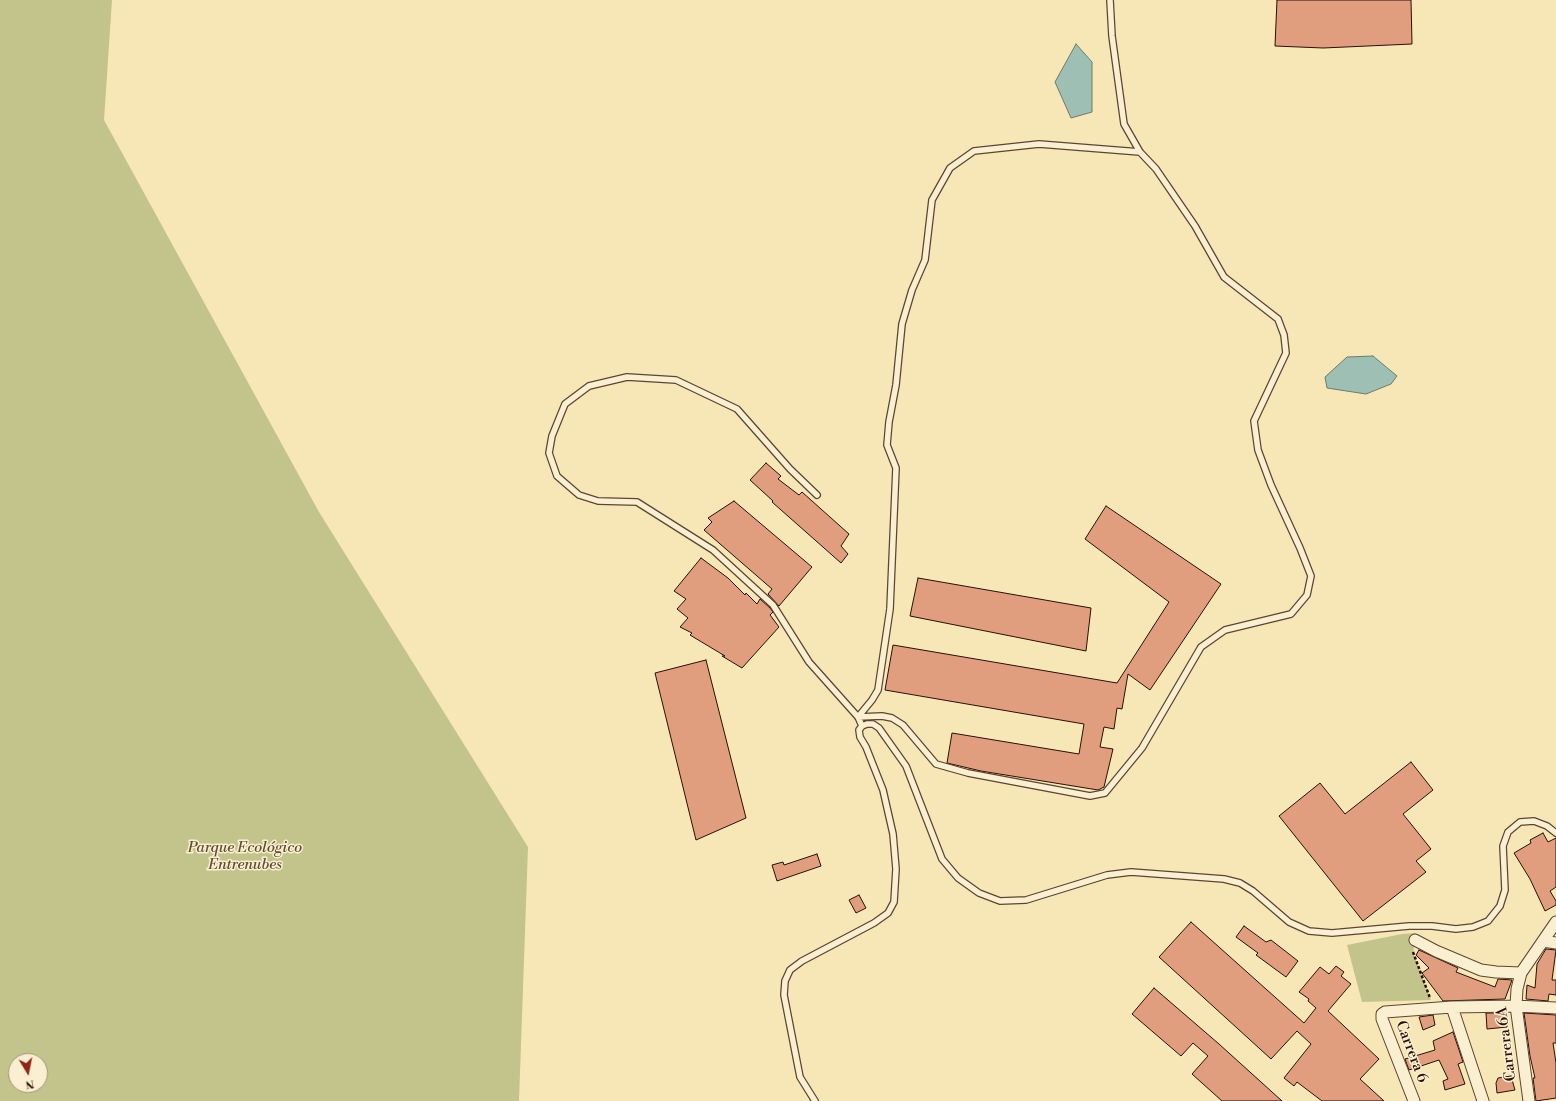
<!DOCTYPE html>
<meta charset="utf-8">
<style>
body{margin:0}
#map{position:relative;width:1556px;height:1101px;overflow:hidden;background:#f7e7b7;font-family:"Libre Bodoni",serif}
canvas{display:block}
.north{position:absolute;left:8px;top:1053px;width:40px;height:40px;box-sizing:border-box;background:#faefd0;border:1px solid #a6957f;border-radius:50%;rotate:170deg;font-size:11px;font-weight:700;line-height:16px;text-align:center;color:#290f05}
.north::after{content:'';display:block;margin:auto;width:14px;height:18px;background:#8f2418;clip-path:polygon(50% 0,100% 100%,50% 72%,0 100%)}
</style>
<div id="map">
<canvas width="1556" height="1101"></canvas>
<div class="north">N</div>
</div>
<script>
const context = document.querySelector('canvas').getContext('2d');
context.lineJoin = 'round';
function paint(path, color) { context.fillStyle = color; context.fill(path, 'evenodd'); }
const shape = rows => new Path2D(rows.map(r => 'M' + r).join(''));
function trace(path, color, width, dash) { context.strokeStyle = color; context.lineWidth = width; context.lineCap = dash ? 'butt' : 'round'; context.setLineDash(dash || []); context.stroke(path); }
function write(font, color, halo, rows, align = 'center') {
  context.font = font + ' "Libre Bodoni",serif'; context.lineWidth = 3; context.setLineDash([]); context.textBaseline = 'middle'; context.strokeStyle = halo; context.fillStyle = color; for (const [text, x, y, turn = 0] of rows) {
    context.save(); context.translate(x, y); context.rotate((+turn || 0) * Math.PI / 180); context.textAlign = isNaN(turn) ? turn : align; if (halo) context.strokeText(text, 0, 0); context.fillText(text, 0, 0); context.restore();
  }
}
const green = shape([
 [0,0,112,0,104,120,319,512,528,847,519,1101,0,1101],
 [16,1061,40,1061,40,1085,16,1085],
 [1416,933,1413,953,1431,1000,1362,1002,1347,945,1402,934]
]);
const water = shape([
 [1076,44,1092,62,1092,112,1071,118,1055,82,1076,44],
 [1373,356,1397,376,1391,384,1366,394,1327,388,1325,377,1347,357,1373,356]
]);
const building = shape([
 [1277,0,1411,0,1412,44,1323,48,1275,46,1277,0],
 [766,463,781,476,778,479,799,495,802,492,849,534,841,546,848,554,841,563,772,502,773,501,750,480,766,463],
 [734,501,812,567,779,606,768,594,772,589,704,530,712,522,708,518,734,501],
 [1106,506,1221,584,1150,690,1128,674,1122,709,1117,708,1114,729,1104,727,1100,747,1113,749,1104,787,1098,790,981,771,947,763,952,733,1079,754,1084,724,885,690,893,645,1117,683,1169,602,1085,539,1106,506],
 [701,558,728,578,745,595,746,593,757,604,760,599,770,608,773,612,770,615,779,627,742,668,722,656,725,656,690,635,692,633,680,627,688,618,677,609,686,599,674,591,701,558],
 [918,578,1091,608,1086,651,910,616,918,578],
 [706,660,746,818,696,840,655,673,706,660],
 [1411,762,1433,790,1403,814,1431,849,1416,861,1426,872,1363,921,1279,816,1320,783,1345,814,1411,762],
 [1543,833,1548,842,1556,838,1556,887,1550,891,1556,901,1556,905,1545,911,1530,879,1514,853,1531,843,1530,840,1543,833],
 [817,854,821,866,777,881,772,865,783,862,784,865,817,854],
 [859,895,866,908,856,913,849,900,859,895],
 [1191,922,1304,1023,1316,1008,1308,1001,1309,999,1299,992,1320,967,1329,974,1336,966,1344,972,1341,976,1351,984,1328,1011,1379,1059,1360,1079,1384,1101,1322,1101,1297,1082,1294,1086,1284,1078,1311,1044,1297,1031,1271,1059,1159,957,1191,922],
 [1244,926,1266,942,1271,940,1298,961,1286,977,1256,955,1258,953,1236,937,1244,926],
 [1546,949,1556,950,1552,980,1556,980,1556,995,1549,994,1548,1001,1526,999,1527,985,1535,988,1537,964,1546,949],
 [1419,950,1458,968,1456,972,1495,987,1498,979,1512,980,1505,999,1443,1001,1422,973,1429,968,1416,955,1419,950],
 [1154,988,1219,1044,1282,1101,1222,1101,1192,1074,1208,1056,1193,1043,1181,1056,1132,1014,1154,988],
 [1486,1013,1506,1013,1507,1027,1487,1029,1486,1013],
 [1524,1013,1556,1015,1556,1043,1553,1043,1556,1063,1556,1098,1536,1101,1533,1078,1535,1078,1530,1056,1524,1013],
 [1433,1015,1435,1025,1423,1030,1419,1017,1433,1015],
 [1453,1032,1463,1062,1458,1064,1465,1084,1445,1090,1443,1081,1448,1079,1439,1060,1409,1070,1405,1059,1435,1050,1433,1041,1453,1032],
 [1511,1076,1515,1090,1497,1093,1496,1083,1498,1078,1511,1076]
]);
const path = shape([
 [1413,952,1430,998]
]);
const lane = shape([
 [817,495,790,469,737,409,676,380,627,377,589,386,565,404,552,436,549,453,557,476,579,495,598,501,637,502,713,550,773,605,809,662,858,717,862,726],
 [858,717,882,716,892,718,903,725,936,764,968,773,1090,796,1105,793,1142,748,1201,647,1225,630,1291,614,1307,595,1311,576,1300,548,1271,485,1258,450,1254,421,1286,353,1284,335,1278,319,1224,277,1195,226,1156,169,1140,152,1124,124,1112,36,1110,0],
 [858,717,872,700,878,690,890,609,896,468,887,445,889,422,896,385,902,324,912,290,925,260,932,200,950,168,974,151,1039,144,1140,152],
 [815,1101,800,1077,784,995,785,981,790,970,802,961,874,923,888,913,894,902,896,869,893,834,883,790,866,747,860,737,859,730,862,726,867,724,873,724,879,728,906,766,942,859,958,878,979,893,1000,901,1026,900,1107,875,1131,872,1224,879,1240,883,1253,891,1289,922,1309,931,1332,933,1409,926,1432,926,1456,929,1473,927,1488,921,1500,906,1505,890,1503,846,1508,832,1520,822,1534,821,1547,826,1556,833]
]);
const street = shape([
 [1415,940,1436,951,1481,970,1496,972,1521,973],
 [1543,941,1556,943],
 [1452,1007,1483,1101],
 [1414,1101,1382,1019,1382,1014,1385,1012,1452,1007,1516,1006,1556,1008],
 [1529,1101,1516,1006,1517,989,1521,973,1556,922]
]);
const parkNames = [
 ["Parque Ecológico",245,848],
 ["Entrenubes",245,865]
];
const streetNames = [
 ["Carrera 6A",1507,1044,-97],
 ["Carrera 6",1411,1052,69]
];
paint(green, '#c2c48b');
paint(water, '#9ebfb3');
trace(water, '#6f796d', 1);
paint(building, '#e19e7e');
trace(building, '#290f05', 1);
trace(lane, '#5c4532', 8);
trace(street, '#5c4532', 13);
trace(path, '#290f05', 2.5, [3, 2]);
trace(lane, '#faefd0', 5.5);
trace(street, '#faefd0', 11);
write('italic 15px', '#5f4e34', '#faefd0', parkNames);
write('15px', '#290f05', '#faefd0', streetNames);
</script>
